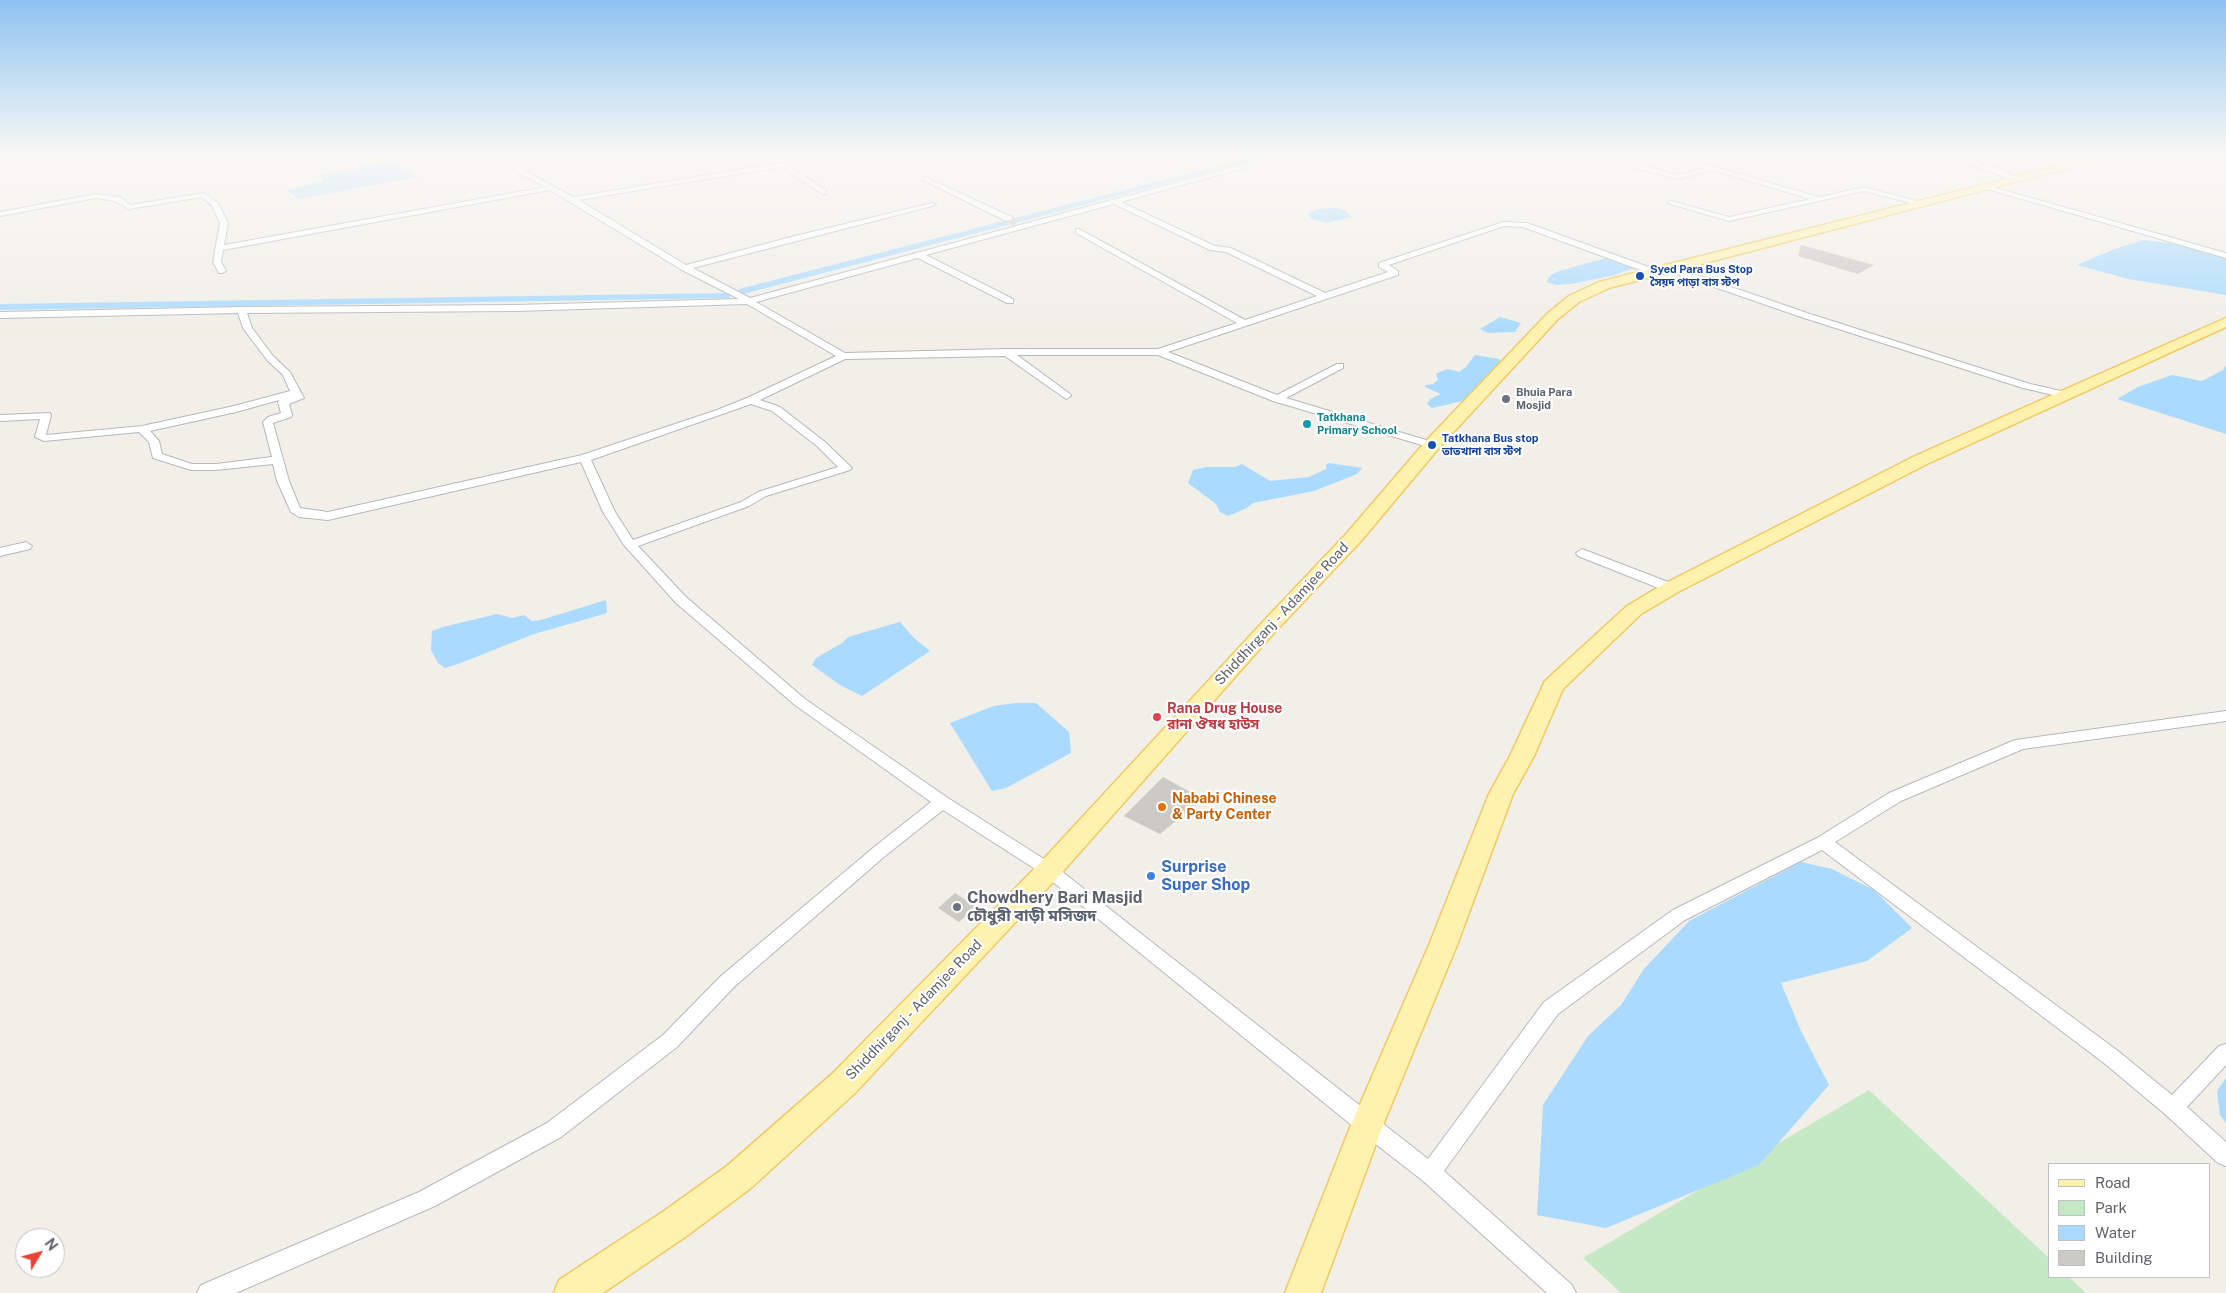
<!DOCTYPE html>
<meta charset="utf-8">
<style>
body{margin:0}
#map{position:relative;width:2226px;height:1293px;overflow:hidden;background:#f1efe8;font-family:"Public Sans",sans-serif}
canvas{display:block}
.legend{position:absolute;left:2048px;top:1163px;width:162px;height:115px;box-sizing:border-box;background:#fff;border:1px solid #bfc1c3;margin:0;padding:6px 9px;list-style:none;font-size:15px;color:#5f6368}
.legend li{display:flex;align-items:center;gap:10px;height:25px}
.legend b{width:25px;border:1px solid #bfc1c3}
.north{position:absolute;left:15px;top:1228px;width:50px;height:50px;box-sizing:border-box;background:#fff;border:1px solid #bfc1c3;border-radius:50%;rotate:53deg;font-size:14px;font-weight:700;line-height:20px;text-align:center;color:#5f6368}
.north::after{content:'';display:block;margin:auto;width:18px;height:22px;background:#ea4335;clip-path:polygon(50% 0,100% 100%,50% 72%,0 100%)}
</style>
<div id="map">
<canvas width="2226" height="1293"></canvas>
<ul class="legend">
<li><b style="height:6px;background:#fff2af"></b>Road</li>
<li><b style="height:14px;background:#c5e8c5"></b>Park</li>
<li><b style="height:14px;background:#aadaff"></b>Water</li>
<li><b style="height:14px;background:#cccac5"></b>Building</li>
</ul>
<div class="north">N</div>
</div>
<script>
const context = document.querySelector('canvas').getContext('2d');
context.lineJoin = 'round';
function paint(path, color) { context.fillStyle = color; context.fill(path, 'evenodd'); }
const shape = rows => new Path2D(rows.map(r => 'M' + r).join(''));
function trace(path, color, width, dash) { context.strokeStyle = color; context.lineWidth = width; context.lineCap = dash ? 'butt' : 'round'; context.setLineDash(dash || []); context.stroke(path); }
function write(font, color, halo, rows, align = 'center') {
  context.font = font + ' "Public Sans","Noto Sans Bengali",sans-serif'; context.lineWidth = 4.5; context.setLineDash([]); context.textBaseline = 'middle'; context.strokeStyle = halo; context.fillStyle = color; for (const [text, x, y, turn = 0] of rows) {
    context.save(); context.translate(x, y); context.rotate((+turn || 0) * Math.PI / 180); context.textAlign = isNaN(turn) ? turn : align; if (halo) context.strokeText(text, 0, 0); context.fillText(text, 0, 0); context.restore();
  }
}
const green = shape([
 [1869,1090,2050,1259,2050,1277,2069,1277,2086,1293,1621,1293,1583,1258]
]);
const water = shape([
 [393,161,418,177,298,199,287,190,324,181,321,175],
 [1337,208,1344,210,1352,217,1327,223,1312,219,1308,214,1317,209],
 [2143,240,2169,243,2226,258,2226,295,2129,279,2077,265,2112,250],
 [1606,258,1633,268,1615,275,1571,284,1557,285,1546,282,1551,275,1559,271],
 [1500,317,1521,323,1515,332,1488,333,1480,329],
 [1475,355,1499,359,1504,366,1493,379,1478,386,1467,400,1432,408,1427,404,1430,399,1441,394,1425,387,1426,385,1433,384,1438,380,1436,374,1440,372,1448,369,1459,372,1466,367],
 [2226,365,2226,434,2117,399,2138,387,2172,375,2202,381,2223,370],
 [1329,463,1362,468,1357,474,1314,491,1253,503,1247,508,1228,516,1220,512,1216,504,1188,483,1193,470,1206,467,1235,467,1242,464,1270,481,1309,477,1326,469,1326,465],
 [606,600,607,612,604,614,534,634,458,664,445,668,438,663,431,650,432,631,443,627,497,614,512,618,524,615,532,621,541,620],
 [900,622,913,637,930,651,862,696,840,685,812,665,816,658,842,643,848,637],
 [1015,703,1036,703,1069,732,1071,753,1006,788,992,791,950,723,994,706],
 [1801,862,1832,869,1874,890,1912,928,1867,961,1781,983,1801,1031,1829,1085,1759,1165,1606,1228,1537,1215,1543,1105,1588,1036,1621,1005,1644,969,1689,921],
 [2226,1078,2226,1123,2220,1115,2217,1091]
]);
const canal = shape([
 [1256,156,1272,156,747,293,743,294,738,291,739,289,1256,156],
 [725,293,729,294,730,296,729,298,0,310,0,304,725,293]
]);
const building = shape([
 [1801,245,1874,265,1858,274,1798,256],
 [1163,777,1203,799,1160,834,1124,816],
 [955,893,976,907,959,922,938,908]
]);
const streetTunnel = shape([
 [1009,219,1019,224]
]);
const street = shape([
 [489,156,498,156,573,197,822,156,840,156,788,166,826,190,826,194,823,194,781,167,579,200,686,265,795,236,932,203,936,205,693,268,750,298,1275,156,1287,156,1121,202,1215,246,1231,248,1325,293,1388,272,1379,267,1379,263,1503,222,1527,223,1657,270,1657,274,1651,274,1523,227,1504,226,1389,265,1398,271,1398,275,1168,352,1277,395,1337,364,1343,364,1343,368,1286,398,1436,443,1437,445,1436,447,1432,448,1273,401,1158,355,1017,355,1070,394,1071,396,1066,399,1005,356,845,359,760,400,780,407,825,442,850,466,852,468,850,470,766,496,749,506,638,546,686,597,805,699,948,798,1055,866,1428,1159,1544,1002,1673,910,1817,838,1889,793,2015,740,2226,711,2226,721,2023,749,1901,801,1835,842,2118,1051,2172,1095,2219,1046,2226,1044,2226,1065,2187,1107,2226,1142,2226,1166,2218,1163,2166,1115,2104,1063,1822,850,1685,920,1558,1014,1444,1171,1572,1285,1576,1293,1547,1293,1422,1180,1360,1132,1043,874,943,810,885,856,735,986,677,1047,561,1137,435,1206,236,1293,197,1293,201,1285,419,1192,547,1123,663,1035,721,976,873,848,931,802,795,705,676,603,624,545,603,512,581,462,328,520,299,517,291,512,277,481,273,464,216,470,191,470,153,458,149,442,139,432,44,441,35,437,40,419,0,421,0,415,50,413,51,415,46,435,142,426,234,406,290,391,283,375,267,360,243,328,238,313,0,318,0,312,242,307,516,305,739,299,682,270,550,190,223,250,221,262,226,271,222,273,219,273,213,262,220,223,212,206,202,197,129,209,115,201,96,198,0,216,0,212,96,194,120,197,130,205,204,193,218,203,228,223,224,245,545,187,489,156],
 [1114,204,1210,250,1226,252,1317,296,1245,320,1079,229,1076,229,1076,233,1237,323,1158,349,1006,349,845,353,756,302,918,258,1007,303,1013,303,1013,299,926,255,1114,204],
 [747,304,836,356,747,398,717,410,582,455,328,512,300,508,289,481,273,423,291,417,292,415,289,404,304,398,290,372,273,356,252,328,247,313,516,311,747,304],
 [279,400,278,402,281,413,268,417,263,422,272,457,216,464,192,464,162,454,159,441,150,431,236,412,279,400],
 [751,404,772,411,817,446,838,467,758,492,741,502,633,540,615,512,591,460,751,404],
 [1591,156,1604,156,1678,175,1705,168,1687,162,1683,156,1690,156,1691,160,1819,197,1864,187,1927,204,1923,206,1864,191,1729,221,1667,203,1671,201,1729,217,1810,199,1713,170,1678,179,1591,156],
 [925,177,1012,217,1013,219,1006,221,923,180,923,178,925,177],
 [1989,186,2226,253,2226,258,1987,189,1985,188,1989,186],
 [1665,266,1671,266,1807,313,2030,384,2070,393,2071,395,2066,398,2023,388,1801,317,1665,270,1665,266],
 [26,542,32,546,30,549,0,556,0,548,26,542],
 [1582,549,1676,585,1677,588,1676,591,1666,591,1578,556,1576,553,1582,549]
]);
const secondary = shape([
 [1948,156,1962,156,2023,179,2021,181,2015,181,1948,156]
]);
const primary = shape([
 [2096,156,2115,156,1609,288,1579,302,1558,319,1438,449,1361,541,1273,634,1058,877,854,1094,751,1188,688,1235,603,1293,554,1293,559,1280,664,1211,727,1166,832,1074,1040,863,1259,626,1347,533,1426,441,1548,313,1569,296,1599,282,2096,156],
 [2226,318,2226,327,1927,464,1678,592,1641,614,1563,689,1534,756,1513,794,1457,945,1383,1125,1321,1293,1285,1293,1351,1125,1429,945,1489,794,1510,756,1545,681,1627,606,1664,584,1915,456,2226,318]
]);
const markers = [
 [1640,276,5,"#1a4fb4"],
 [1506,399,5,"#6b7280"],
 [1307,424,5,"#0f9aa8"],
 [1432,445,5,"#1a4fb4"],
 [1157,717,5,"#e0444e"],
 [1162,807,5,"#e8710a"],
 [1151,876,5,"#3f7fe0"],
 [957,907,5,"#6b7280"]
];
const farTransitnames = [
 ["Syed Para Bus Stop",1650,270],
 ["সৈয়দ পাড়া বাস স্টপ",1650,283],
 ["Tatkhana Bus stop",1442,439],
 ["তাতখানা বাস স্টপ",1442,452]
];
const farWorshipnames = [
 ["Bhuia Para",1516,393],
 ["Mosjid",1516,406]
];
const farCulturenames = [
 ["Tatkhana",1317,418],
 ["Primary School",1317,431]
];
const streetNames = [
 ["Shiddhirganj - Adamjee Road",1282,614,-47],
 ["Shiddhirganj - Adamjee Road",914,1010,-46]
];
const healthNames = [
 ["Rana Drug House",1167,709],
 ["রানা ঔষধ হাউস",1167,725]
];
const foodNames = [
 ["Nababi Chinese",1172,799],
 ["& Party Center",1172,815]
];
const nearShopnames = [
 ["Surprise",1161,867],
 ["Super Shop",1161,885]
];
const nearWorshipnames = [
 ["Chowdhery Bari Masjid",967,898],
 ["চৌধুরী বাড়ী মসিজদ",967,916]
];
paint(green, '#c5e8c5');
paint(water, '#aadaff');
paint(canal, '#aadaff');
paint(building, '#cccac5');
trace(streetTunnel, '#ccccc8', 8, [8, 4]);
trace(street, '#b5b8bc', 2);
trace(secondary, '#b6babf', 2);
trace(primary, '#f2c960', 3);
paint(street, '#fff');
paint(secondary, '#fff');
paint(primary, '#fff2af');
const sky = context.createLinearGradient(0, 0, 0, 337);
sky.addColorStop(0, '#8fc3f1');
sky.addColorStop(0.46, '#f9f8f5');
sky.addColorStop(1, '#f9f8f500');
context.fillStyle = sky;
context.fillRect(0, 0, 2226, 337);
for (const [x, y, r, color] of markers) { const dot = new Path2D(); dot.arc(x, y, r, 0, 2 * Math.PI); context.fillStyle = color; context.fill(dot); trace(dot, '#fff', 2); }
write('bold 11px', '#164399', '#fff', farTransitnames, 'left');
write('bold 11px', '#5b616d', '#fff', farWorshipnames, 'left');
write('bold 11px', '#0d838f', '#fff', farCulturenames, 'left');
write('14px', '#5f6368', '#fff', streetNames);
write('bold 14px', '#be3a42', '#fff', healthNames, 'left');
write('bold 14px', '#c56008', '#fff', foodNames, 'left');
write('bold 16px', '#366cbe', '#fff', nearShopnames, 'left');
write('bold 16px', '#5b616d', '#fff', nearWorshipnames, 'left');
</script>
